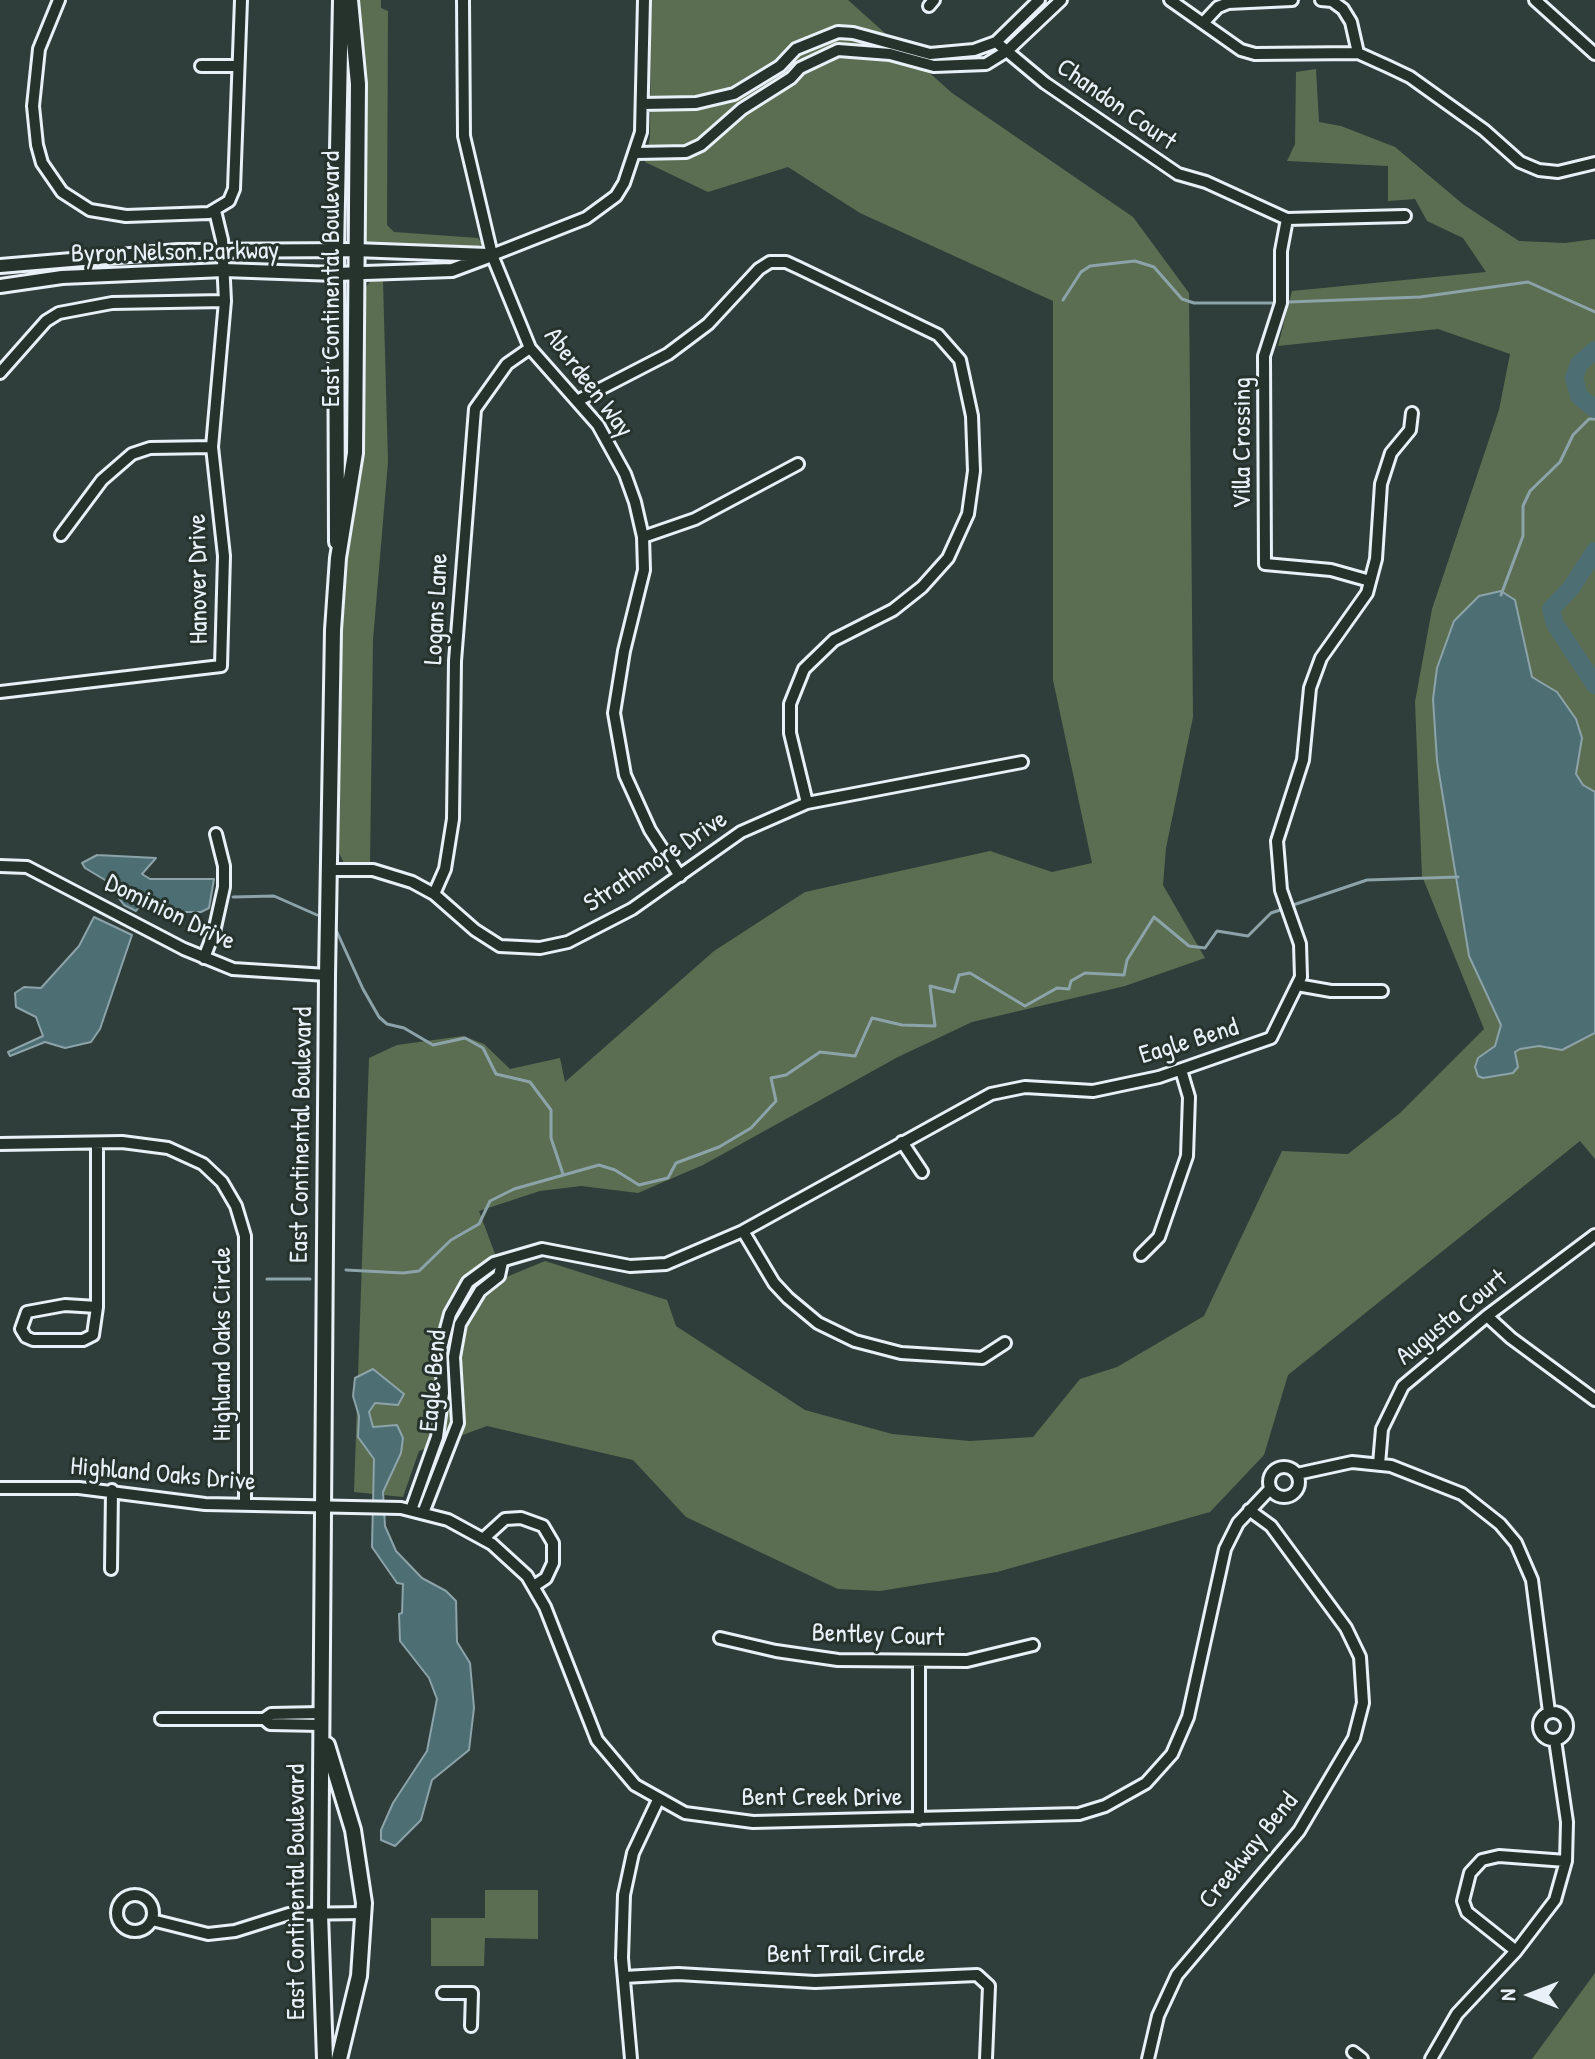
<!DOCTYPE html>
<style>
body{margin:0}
#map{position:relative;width:1595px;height:2059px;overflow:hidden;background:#303e3b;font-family:"Patrick Hand",sans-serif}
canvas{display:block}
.north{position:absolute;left:1491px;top:1955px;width:80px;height:80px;-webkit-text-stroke:6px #26332d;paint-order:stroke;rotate:270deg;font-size:22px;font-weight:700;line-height:32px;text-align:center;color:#e8f1f8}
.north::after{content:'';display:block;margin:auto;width:28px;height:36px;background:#e8f1f8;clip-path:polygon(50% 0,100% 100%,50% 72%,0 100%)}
</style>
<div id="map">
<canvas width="1595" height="2059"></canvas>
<div class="north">N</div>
</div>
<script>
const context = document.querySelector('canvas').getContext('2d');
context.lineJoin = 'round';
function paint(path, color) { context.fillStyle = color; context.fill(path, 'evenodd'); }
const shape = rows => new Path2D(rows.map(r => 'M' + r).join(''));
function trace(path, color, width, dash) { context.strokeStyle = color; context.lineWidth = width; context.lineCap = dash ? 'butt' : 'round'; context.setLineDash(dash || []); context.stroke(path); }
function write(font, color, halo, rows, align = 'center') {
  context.font = font + ' "Patrick Hand",sans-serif'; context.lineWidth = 6; context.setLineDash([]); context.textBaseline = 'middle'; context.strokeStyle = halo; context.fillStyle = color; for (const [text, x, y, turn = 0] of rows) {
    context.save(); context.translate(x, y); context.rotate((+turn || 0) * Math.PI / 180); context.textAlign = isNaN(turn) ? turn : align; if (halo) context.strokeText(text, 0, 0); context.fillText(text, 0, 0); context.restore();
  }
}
const green = shape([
 [356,0,381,0,381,8,388,11,387,225,394,232,478,238,482,243,475,251,367,248,362,238],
 [651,0,848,0,952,93,1133,217,1189,293,1193,717,1166,848,1163,885,1205,958,1125,986,972,1022,898,1057,703,1165,638,1193,581,1186,540,1191,479,1211,504,1278,545,1261,667,1300,676,1326,805,1410,892,1434,970,1441,1033,1437,1080,1379,1117,1367,1204,1316,1282,1151,1348,1154,1400,1113,1484,1029,1422,876,1415,702,1432,609,1499,410,1510,354,1438,329,1278,346,1292,291,1486,272,1463,238,1427,221,1415,199,1388,201,1388,166,1287,161,1295,144,1296,72,1316,69,1319,122,1341,126,1395,147,1464,205,1519,241,1565,243,1595,239,1595,1159,1580,1141,1288,1375,1264,1455,1210,1512,997,1572,880,1591,838,1589,686,1517,633,1460,487,1426,419,1451,403,1497,354,1492,369,1058,397,1045,463,1036,484,1044,510,1069,560,1058,565,1082,714,951,805,892,990,851,1052,872,1092,863,1053,680,1053,301,860,213,788,167,708,192,645,162,650,137],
 [371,281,383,281,388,462,373,640,370,864,344,863,336,847,342,576,361,292],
 [485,1890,538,1890,538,1939,485,1938,484,1966,431,1966,431,1918,485,1918],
 [1595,1973,1595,2059,1532,2059]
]);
const water = shape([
 [1501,591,1515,600,1532,677,1557,692,1576,719,1582,738,1576,774,1583,785,1595,792,1595,1033,1562,1050,1539,1046,1520,1049,1515,1052,1518,1067,1513,1073,1483,1078,1478,1076,1475,1067,1478,1058,1495,1046,1501,1025,1469,956,1437,761,1433,699,1437,668,1454,621,1479,596,1501,591],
 [97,855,156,858,142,874,150,879,214,879,209,908,201,912,173,912,143,901,136,911,124,905,105,880,85,868,82,863,97,855],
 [94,917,132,935,100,1029,91,1042,65,1048,45,1042,10,1056,8,1052,43,1036,36,1017,16,1007,15,993,24,987,41,988,79,946,94,917],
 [373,1369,404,1394,398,1405,375,1403,369,1412,373,1427,397,1425,403,1438,401,1453,383,1492,385,1526,396,1551,422,1578,446,1591,456,1601,457,1642,470,1663,474,1708,469,1750,432,1780,421,1820,395,1846,381,1840,381,1830,393,1803,427,1751,437,1699,429,1678,400,1641,399,1614,402,1613,403,1584,397,1583,372,1547,374,1459,358,1437,359,1416,353,1396,355,1378,373,1369]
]);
const stream = shape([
 [1063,300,1081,272,1090,266,1135,261,1154,267,1182,299,1194,303,1273,303],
 [1289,302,1420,297,1528,282,1595,312],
 [1501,595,1523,536,1523,506,1530,491,1560,462,1573,435,1589,419,1595,419],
 [233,897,274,896,317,915],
 [1290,906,1367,880,1458,877],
 [337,932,363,989,379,1017,387,1024,404,1028,433,1045,465,1038,483,1048,496,1074,530,1082,551,1110,551,1138,563,1174],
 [346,1270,403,1273,419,1271,451,1240,479,1224,490,1201,514,1189,599,1165,615,1170,639,1185,668,1178,676,1163,719,1147,751,1128,776,1101,771,1078,786,1075,820,1052,855,1056,872,1018,902,1025,935,1026,930,986,954,992,959,975,970,973,1025,1006,1057,988,1069,989,1071,981,1085,973,1124,975,1127,960,1154,917,1189,946,1205,948,1217,931,1248,936,1271,913,1283,909],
 [267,1279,310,1279]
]);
const river = shape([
 [1595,350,1579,364,1574,378,1579,396,1595,409],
 [1595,551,1571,588,1551,609,1555,624,1595,685]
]);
const minor = shape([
 [59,0,39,49,33,106,37,145,42,163,62,192,90,210,126,216,209,213,229,201,234,189,241,0],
 [463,0,464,136,492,255,530,348,598,425,625,474,635,502,643,537,644,570,624,651,614,713,625,775,650,830,680,876],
 [1170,0,1241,50,1255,54,1358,53,1389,67,1410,77,1484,130,1520,162,1539,170,1558,172,1595,163],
 [1321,0,1332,1,1343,9,1351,22,1358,53],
 [1535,0,1595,54],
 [929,6,934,0],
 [1203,23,1218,7,1228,3,1292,0],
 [996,42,1045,83,1178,174,1206,182,1287,219,1405,216],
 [201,66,238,66],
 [642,104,696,103,734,94,780,66,796,49,838,32,853,33,930,54,974,50,996,42,1039,0],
 [636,153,686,152,701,145,742,109,791,78,800,68,838,50,890,54,934,66,986,64,1007,51,1061,0],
 [1287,219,1281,251,1281,303,1264,356,1265,564,1331,570,1370,581],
 [492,255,586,218,616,196,624,183,641,132,644,0],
 [0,373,46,321,59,313,112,303,225,301],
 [579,400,668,354,708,324,759,269,770,262,786,262,799,268,938,335,960,360,972,416,974,471,968,514,948,558,922,587,893,610,834,640,804,669,790,704,790,733,807,803],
 [61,535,102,480,132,454,150,448,212,447],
 [643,537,695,519,798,464],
 [0,692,221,666,224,556,212,447,225,301,222,240,215,211],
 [0,866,27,867,184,949,233,969,327,975],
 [330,870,373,870,412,882,434,894,475,930,500,946,540,948,568,942,632,909,741,832,807,803,1022,762],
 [434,894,445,869,453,819,455,661,475,409,507,364,530,348],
 [204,958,214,932,224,887,224,866,216,834],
 [1297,985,1331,991,1382,991],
 [902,1142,922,1172],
 [0,1144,122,1142,168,1148,203,1164,222,1182,236,1206,245,1236,245,1505],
 [97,1145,97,1307],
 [743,1231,774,1283,788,1298,818,1323,855,1341,901,1353,982,1358,1005,1343],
 [1141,1255,1159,1237,1187,1156,1189,1097,1181,1070],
 [65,1305,97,1307,93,1335,83,1340,33,1340,26,1337,21,1329,27,1312,65,1305],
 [1487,1316,1511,1338,1595,1400],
 [1379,1464,1382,1429,1403,1386,1487,1316,1595,1235],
 '1269 1482a15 15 0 1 1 30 0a15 15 0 1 1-30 0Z',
 [1297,1474,1352,1462,1391,1466,1462,1494,1500,1524,1516,1543,1532,1580,1549,1712],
 [0,1488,79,1488,205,1504,401,1508,448,1520,492,1544,527,1576,545,1607,597,1740,635,1785,685,1813,753,1822,1079,1814,1105,1806,1146,1783,1172,1754,1188,1717,1225,1549,1238,1523,1270,1489],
 [411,1510,437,1437,443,1393,441,1348,450,1314,468,1282,494,1263,542,1249,630,1266,666,1264,743,1231,991,1094,1025,1087,1093,1091,1159,1077,1271,1038,1301,977,1300,944,1281,890,1277,841,1303,760,1310,688,1321,658,1367,593,1376,559,1381,484,1391,453,1410,430,1412,413],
 [423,1513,458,1423,454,1357,460,1324,480,1291,499,1276,502,1262],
 [483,1539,505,1519,521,1518,543,1526,553,1543,553,1563,546,1578,534,1586],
 [111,1569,112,1490],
 [720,1638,776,1651,838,1660,967,1661,1033,1645],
 [919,1661,919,1819],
 '1539 1726a14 14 0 1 1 28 0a14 14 0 1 1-28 0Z',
 [161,1719,264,1719,271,1714,321,1713],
 [264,1719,270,1724,321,1725],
 '117 1913a18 18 0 1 1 36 0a18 18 0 1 1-36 0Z',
 [152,1920,208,1934,235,1931,289,1914,364,1913],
 [1516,1951,1467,1912,1463,1901,1470,1873,1482,1860,1499,1856,1566,1861],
 [624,1977,678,1974,815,1982,977,1975,989,1986,986,2059],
 [443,1993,472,1993,471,2026],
 [1353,2052,1362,2059],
 [631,2059,622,1958,624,1895,633,1853,658,1800],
 [1148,2059,1158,2016,1177,1975,1299,1831,1354,1738,1363,1703,1360,1657,1346,1628,1271,1526,1249,1510],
 [1431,2059,1457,2014,1516,1951,1555,1900,1566,1861,1567,1822,1555,1740]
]);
const tertiary = shape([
 [0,266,178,251,355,250,488,255],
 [0,286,62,277,224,270,336,274,452,270,492,255]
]);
const secondary = shape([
 [337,542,336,251,341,0],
 [327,1745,353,1830,364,1903,359,1976,339,2059],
 [325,2059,320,1914,327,975,333,630,338,558,355,453,358,84,350,0]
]);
const streetNames = [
 ["Chandon Court",1116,105,35],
 ["Byron Nelson Parkway",175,253,-1],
 ["East Continental Boulevard",332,279,-90],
 ["Aberdeen Way",588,383,53],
 ["Villa Crossing",1243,443,-90],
 ["Hanover Drive",199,579,-91],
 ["Logans Lane",437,609,-87],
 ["Strathmore Drive",656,862,-33],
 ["Dominion Drive",170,913,26],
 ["Eagle Bend",1189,1042,-17],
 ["East Continental Boulevard",302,1135,-89],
 ["Augusta Court",1452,1318,-39],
 ["Highland Oaks Circle",223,1344,-90],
 ["Eagle Bend",434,1381,-85],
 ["Highland Oaks Drive",163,1475,5],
 ["Bentley Court",878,1636,2],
 ["Bent Creek Drive",822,1798],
 ["Creekway Bend",1249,1851,-51],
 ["East Continental Boulevard",297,1892,-90],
 ["Bent Trail Circle",846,1955]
];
paint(green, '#5b6e51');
paint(water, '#4d6f74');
trace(water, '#8ba3a9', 2);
trace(stream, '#8ba3a9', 3);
trace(river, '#4d6f74', 18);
trace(minor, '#e8f1f8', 16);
trace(tertiary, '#e8f1f8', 18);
trace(secondary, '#e8f1f8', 20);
trace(minor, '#26332d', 10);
trace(tertiary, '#26332d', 12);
trace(secondary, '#26332d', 14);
write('26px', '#e8f1f8', '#26332d', streetNames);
</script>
